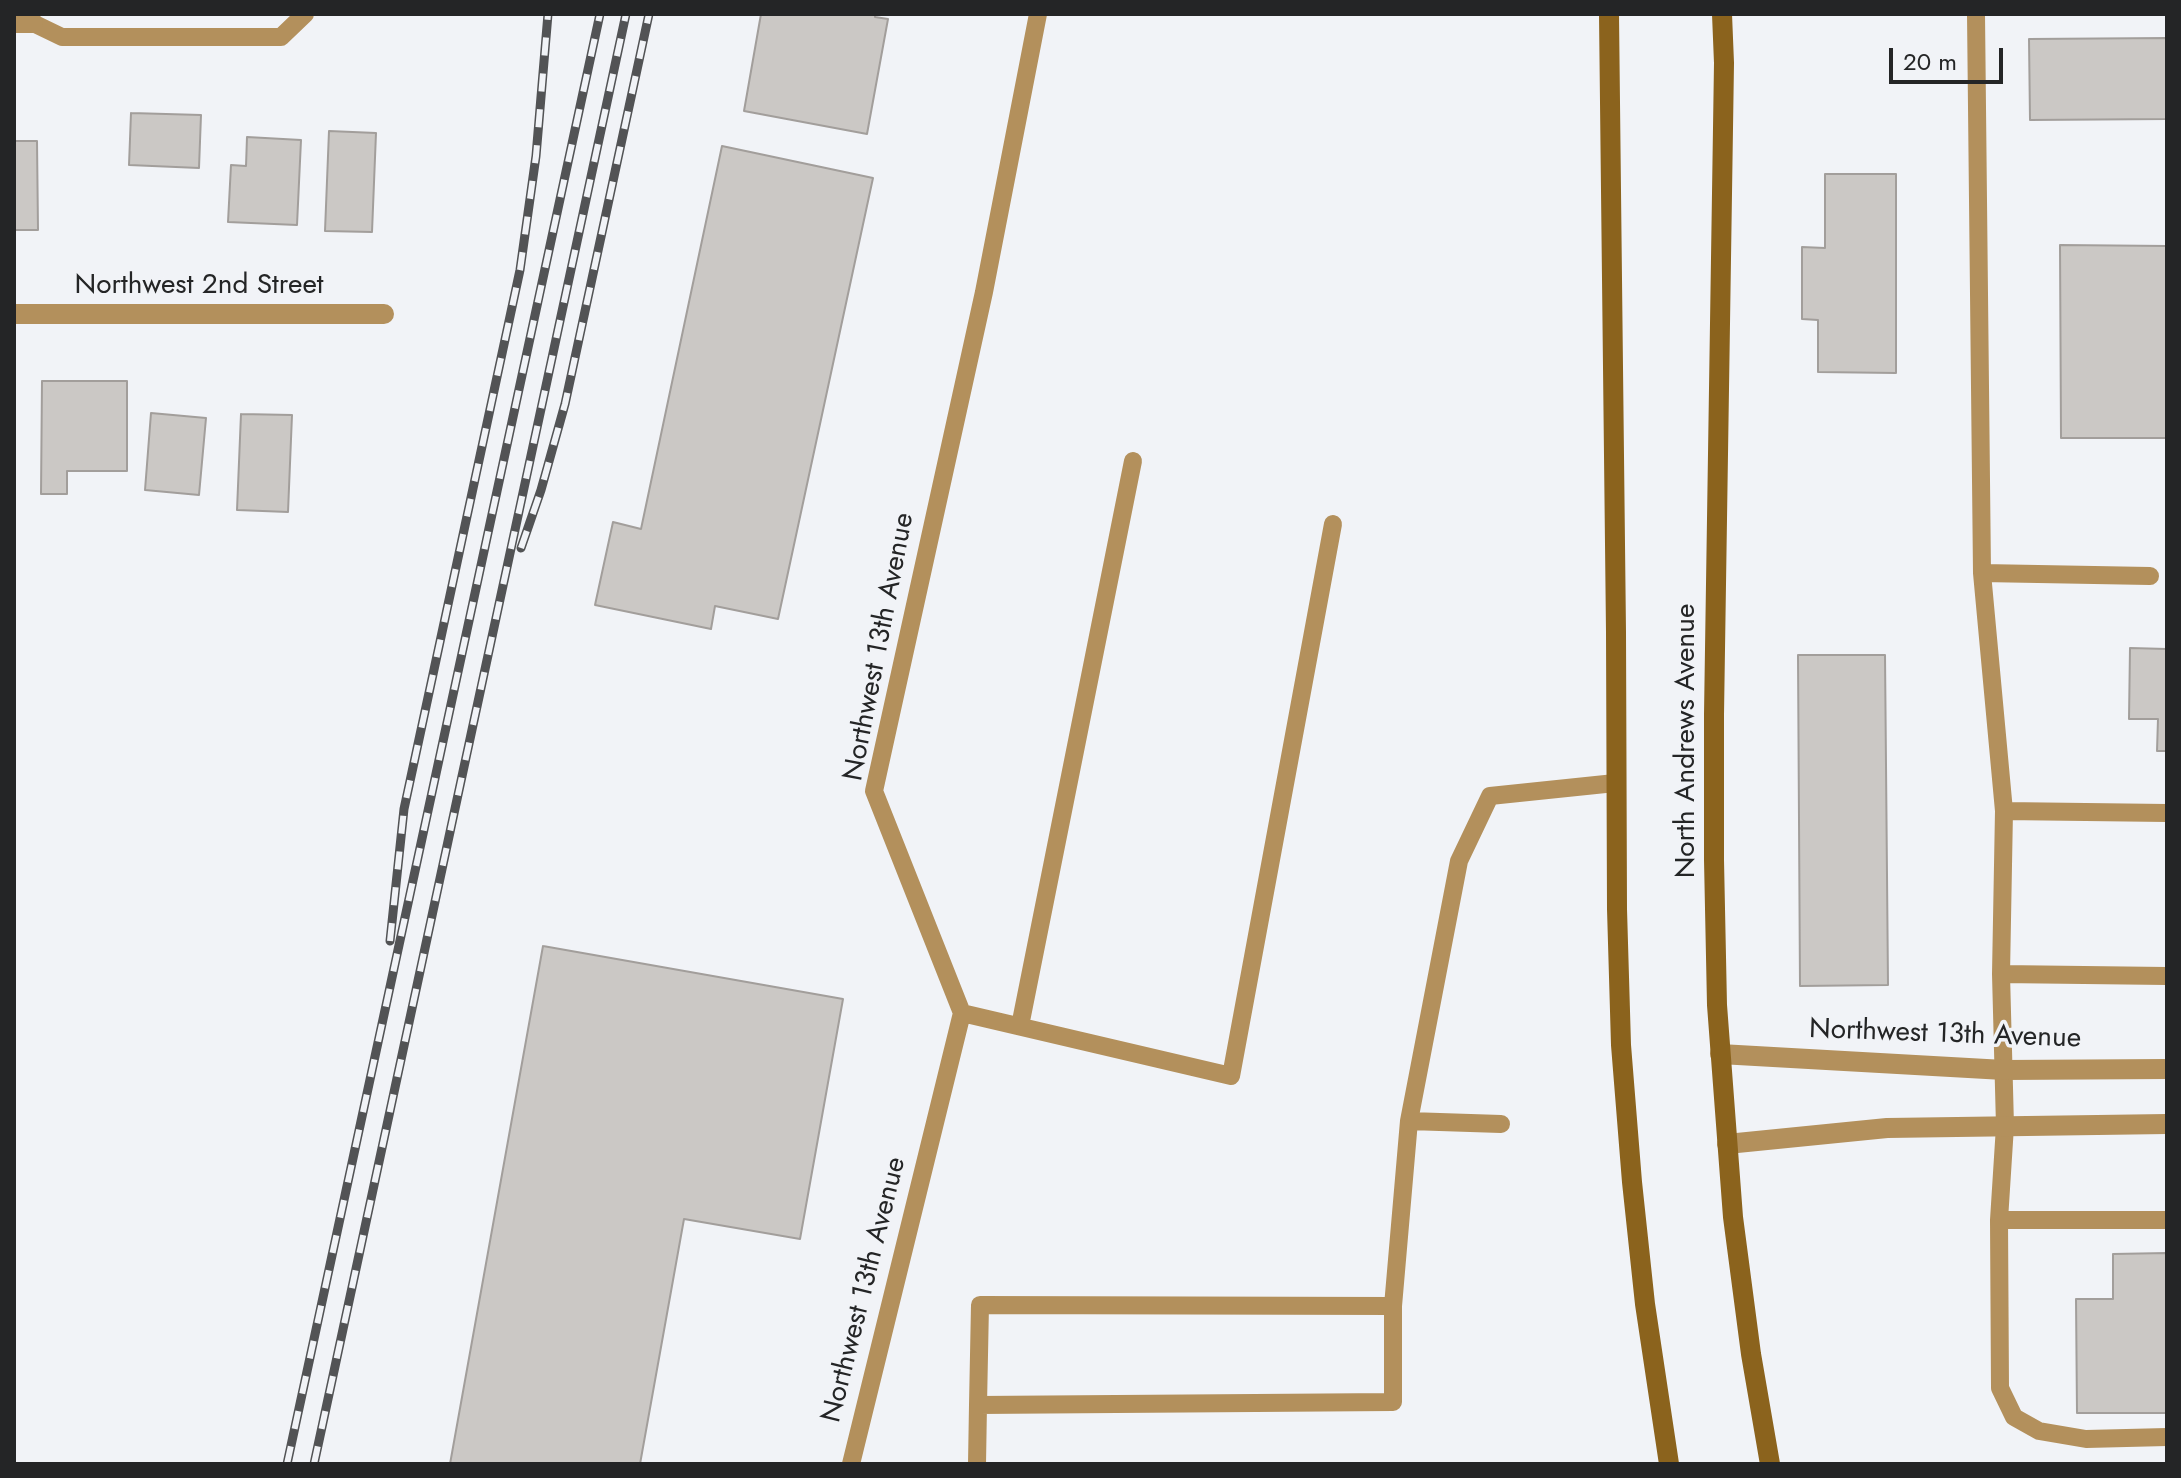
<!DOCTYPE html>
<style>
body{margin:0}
#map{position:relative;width:2181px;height:1478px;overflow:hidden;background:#f1f3f7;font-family:Jost,sans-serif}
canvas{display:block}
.frame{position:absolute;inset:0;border:16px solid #242526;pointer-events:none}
.scale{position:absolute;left:1889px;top:48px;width:114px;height:36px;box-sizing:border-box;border:4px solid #242526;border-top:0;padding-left:10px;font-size:24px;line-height:28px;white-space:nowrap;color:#242526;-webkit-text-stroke:6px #f1f3f7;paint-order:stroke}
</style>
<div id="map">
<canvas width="2181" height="1478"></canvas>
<div class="frame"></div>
<div class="scale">20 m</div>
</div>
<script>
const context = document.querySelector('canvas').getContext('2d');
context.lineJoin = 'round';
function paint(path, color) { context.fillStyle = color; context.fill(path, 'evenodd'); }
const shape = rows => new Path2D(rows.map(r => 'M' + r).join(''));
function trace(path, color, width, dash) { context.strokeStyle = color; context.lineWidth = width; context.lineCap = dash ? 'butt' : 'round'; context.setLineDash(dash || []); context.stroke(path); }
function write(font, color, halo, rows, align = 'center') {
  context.font = font + ' Jost,sans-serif'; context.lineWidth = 7; context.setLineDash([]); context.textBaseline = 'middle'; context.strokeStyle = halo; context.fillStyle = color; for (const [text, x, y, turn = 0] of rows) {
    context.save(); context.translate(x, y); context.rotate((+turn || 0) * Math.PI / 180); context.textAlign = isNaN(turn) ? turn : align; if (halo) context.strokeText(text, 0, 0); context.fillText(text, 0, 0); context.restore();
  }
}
const building = shape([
 [761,14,875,14,875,17,888,19,867,134,744,111,761,14],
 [2167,38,2167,119,2030,120,2029,39,2167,38],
 [131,113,201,115,199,168,129,165,131,113],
 [329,131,376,133,372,232,325,231,329,131],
 [247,137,301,140,297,225,228,222,231,165,246,166,247,137],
 [14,141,37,141,38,230,14,230,14,141],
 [722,146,873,178,778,619,715,606,711,629,595,605,613,522,641,529,722,146],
 [1825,174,1896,174,1896,373,1818,372,1818,320,1802,319,1802,247,1825,248,1825,174],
 [2060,245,2167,246,2167,438,2061,438,2060,245],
 [42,381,127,381,127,471,67,471,67,494,41,494,42,381],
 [151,413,206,418,199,495,145,490,151,413],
 [241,414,292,415,288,512,237,510,241,414],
 [2130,648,2167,649,2167,751,2157,751,2158,719,2129,719,2130,648],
 [1798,655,1885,655,1888,985,1800,986,1798,655],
 [543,946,843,999,800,1239,684,1219,640,1464,450,1464,543,946],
 [2167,1253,2167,1413,2077,1413,2076,1299,2113,1299,2113,1254,2167,1253]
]);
const lane = shape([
 [1976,14,1982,573,2004,811],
 [33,23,62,37,281,37,305,14],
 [1982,573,2150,576],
 [2167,813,2004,811,2001,974,2005,1126,1999,1220,2167,1220],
 [2001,974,2167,976],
 [962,1013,1231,1076,1333,524],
 [1020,1026,1133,461],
 [1409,1121,1501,1124],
 [1999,1220,2000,1388,2014,1417,2039,1431,2086,1439,2167,1437],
 [978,1405,980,1305,1393,1306],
 [851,1464,962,1013,874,791,984,292,1038,14],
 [977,1464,978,1405,1393,1402,1393,1306,1409,1121,1459,861,1490,796,1615,783]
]);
const street = shape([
 [14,23,33,23],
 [14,314,384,314],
 [1720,1054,2004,1070,2167,1069],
 [1727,1144,1887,1128,2167,1124]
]);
const secondary = shape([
 [1609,14,1616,632,1617,909,1621,1045,1632,1182,1645,1304,1669,1464],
 [1722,14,1724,63,1714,714,1714,860,1717,1005,1733,1217,1751,1354,1770,1464]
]);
const rail = shape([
 [521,548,541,490,565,404,649,14],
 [390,941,404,809,520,270,536,156,548,14],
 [287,1464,600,14],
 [314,1464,626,14]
]);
const streetNames = [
 ["Northwest 2nd Street",199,286],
 ["Northwest 13th Avenue",880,647,-79],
 ["North Andrews Avenue",1687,741,-90],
 ["Northwest 13th Avenue",1945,1035,2],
 ["Northwest 13th Avenue",865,1290,-76]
];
paint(building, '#cbc8c5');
trace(building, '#a29e9b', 2);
trace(lane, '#b3905c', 18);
trace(street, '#b3905c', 20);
trace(secondary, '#8b631d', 20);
trace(rail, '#525355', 9);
trace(rail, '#f1f3f7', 6, [18]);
write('28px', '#242526', '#f1f3f7', streetNames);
</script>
